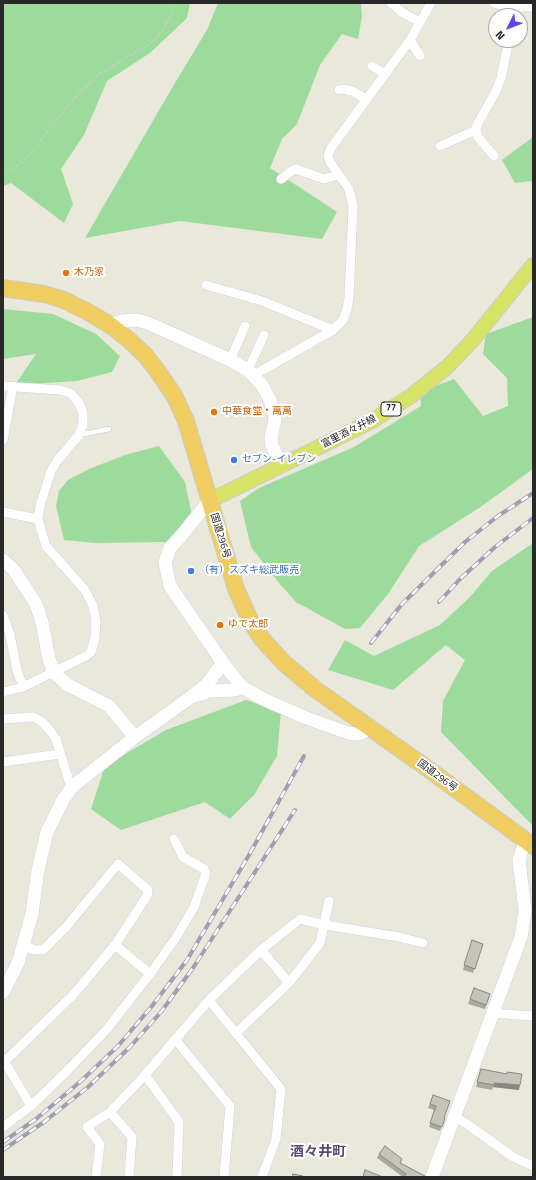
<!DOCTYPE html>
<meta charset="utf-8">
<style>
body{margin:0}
#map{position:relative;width:536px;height:1180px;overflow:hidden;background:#e9e8db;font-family:"Titillium Web",sans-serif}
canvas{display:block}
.frame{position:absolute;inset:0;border:4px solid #282828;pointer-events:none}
.north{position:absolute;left:488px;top:8px;width:40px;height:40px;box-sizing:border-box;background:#fff;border:1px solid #a9a9a9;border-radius:50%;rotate:227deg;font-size:11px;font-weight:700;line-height:16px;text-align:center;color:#282828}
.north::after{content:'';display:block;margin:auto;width:14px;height:18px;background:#5f48e9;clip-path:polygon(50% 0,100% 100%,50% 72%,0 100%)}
</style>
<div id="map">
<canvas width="536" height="1180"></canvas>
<div class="frame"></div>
<div class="north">N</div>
</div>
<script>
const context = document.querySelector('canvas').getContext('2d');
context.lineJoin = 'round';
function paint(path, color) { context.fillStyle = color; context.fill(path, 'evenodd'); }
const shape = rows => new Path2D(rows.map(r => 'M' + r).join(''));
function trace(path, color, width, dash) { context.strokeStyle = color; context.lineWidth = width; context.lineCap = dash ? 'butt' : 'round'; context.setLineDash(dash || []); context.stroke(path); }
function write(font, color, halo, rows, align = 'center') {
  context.font = font + ' "Titillium Web","Noto Sans JP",sans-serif'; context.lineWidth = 4; context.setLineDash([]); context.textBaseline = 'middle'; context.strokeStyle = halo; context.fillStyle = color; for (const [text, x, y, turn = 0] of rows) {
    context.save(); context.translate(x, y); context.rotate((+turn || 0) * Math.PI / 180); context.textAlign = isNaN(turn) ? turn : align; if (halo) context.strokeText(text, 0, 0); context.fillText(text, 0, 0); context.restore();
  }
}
const green = shape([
 [3,3,190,3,187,18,150,53,107,81,84,135,61,169,73,204,64,223,11,183,3,186],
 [218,3,361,3,362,16,358,39,342,34,320,65,297,124,282,139,270,168,337,212,322,239,180,221,85,238,172,88,207,30],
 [533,137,533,181,515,183,502,160],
 [3,309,53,314,96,334,120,356,112,372,77,381,15,385,36,354,3,359],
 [533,317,533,469,479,508,419,546,388,594,360,628,345,629,296,602,279,583,251,547,240,501,259,488,354,447,421,406,420,392,454,379,483,416,508,406,507,378,483,354,486,334],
 [159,446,185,482,192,516,181,532,166,542,96,543,64,540,56,506,59,491,68,480,89,469,125,455],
 [533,543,533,826,441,732,443,701,465,660,446,645,393,690,328,670,345,640,374,656,440,625,470,597,492,571],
 [246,700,281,712,277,756,254,795,230,819,205,802,121,830,91,809,105,766,166,730]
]);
const path = shape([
 [3,174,18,165,35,148,70,103,84,88,101,73,150,44,162,32,171,15,174,3]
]);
const lane = shape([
 [79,435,109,429]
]);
const street = shape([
 [391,3,403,13,420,22],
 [494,3,507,7,533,7],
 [410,40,420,56],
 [372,66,385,74],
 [339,90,343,89,352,91,366,99],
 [440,146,476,130],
 [494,156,478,137,476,130,477,125,496,91,501,78,509,40],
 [281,179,293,170,296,169,324,179,338,175],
 [206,285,262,301,333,330],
 [230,360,245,326],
 [248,370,264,335],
 [254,375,333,330,343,320,347,309,349,297,353,206,349,189,330,162,328,156,331,148,410,40,431,3],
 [3,386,60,390,70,393,79,403,83,413,83,425,79,435,57,461,51,471,40,506,38,519,46,546,85,590,93,606,96,622,95,638,91,652,86,656,23,687,3,692],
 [3,440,13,386],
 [3,512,38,519],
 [3,615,10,635,17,670,23,687],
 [3,719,33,717,41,721,49,729,56,739,69,781,72,787],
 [3,762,60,754],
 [115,945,150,974],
 [261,950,289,983],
 [209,1000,281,1089,276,1139,262,1177],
 [491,1013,533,1016],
 [236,1033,289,983,320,943,329,901],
 [175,1039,230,1106,224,1177],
 [3,1059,31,1106],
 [3,1063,74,994,115,945,147,896,148,890,118,864,66,927,43,950,35,950,23,945],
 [145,1075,179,1122,177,1177],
 [110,1112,132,1137,129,1177],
 [454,1117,464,1122,513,1157,533,1166],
 [3,1127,31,1106,68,1070,107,1029,150,974,177,936,194,907,206,873,204,869,183,857,174,839],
 [96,1177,100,1144,87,1127,110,1112,145,1075,209,1000,261,950,300,919,325,925,399,937,423,943]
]);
const secondary = shape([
 [110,325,122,321,137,320,148,323,230,360,248,370,262,385,269,398,274,411,275,420,271,437,272,446,282,466],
 [209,501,181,536,170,548,165,562,170,586,223,663,242,687,263,699,304,717,348,733,358,734,362,733,368,728],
 [3,560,14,570,36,604,42,622,49,659,54,673,68,685,109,706,135,737],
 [196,696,210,691,235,690,242,687],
 [3,992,18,963,32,914,38,870,47,832,63,800,72,787,135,737,191,697,207,684,223,663],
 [432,1177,521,937,525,911,519,860,525,840]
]);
const primary = shape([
 [209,501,372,421,411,396,447,367,472,341,533,265]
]);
const highway = shape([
 [3,288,44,294,64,300,88,312,110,325,129,340,145,355,159,373,175,397,186,421,236,589,251,622,262,639,284,663,315,689,431,771,533,846]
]);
const rail = shape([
 [439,602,460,579,495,547,533,518],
 [371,643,402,604,465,542,498,516,533,493],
 [3,1142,36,1119,81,1081,118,1046,152,1006,187,960,249,855,304,756],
 [3,1150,44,1122,88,1087,129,1048,161,1012,193,968,295,810]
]);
const wall = shape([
 [472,940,483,944,473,973,463,970],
 [474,988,490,994,485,1009,468,1004],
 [481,1069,506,1074,507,1072,519,1090,493,1087,492,1090,476,1087],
 [433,1095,444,1118,445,1118,440,1131,429,1127,434,1110,428,1108],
 [379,1154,401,1163,425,1177,403,1177,377,1158]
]);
const shadedWall = shape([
 [494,1083,520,1085,519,1090,493,1087]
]);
const building = shape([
 [472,940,483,944,475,969,464,965,472,940],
 [474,988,490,994,486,1005,470,999,474,988],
 [481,1069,507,1074,507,1072,522,1074,520,1085,494,1083,494,1085,477,1082,481,1069],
 [433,1095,450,1101,444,1118,445,1118,442,1127,430,1123,436,1106,430,1104,433,1095],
 [385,1146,402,1159,400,1163,425,1176,425,1177,404,1177,406,1174,379,1154,385,1146],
 [365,1170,383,1177,363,1177,365,1170],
 [293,1174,303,1176,303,1177,292,1177,293,1174]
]);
const markers = [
 [66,273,4,"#e8710a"],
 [214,412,4,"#e8710a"],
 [234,460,4,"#3f7fe0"],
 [191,571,4,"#3f7fe0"],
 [220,625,4,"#e8710a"]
];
const shields = [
 [391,409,20]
];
const shieldNames = [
 ["77",391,409]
];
const foodNames = [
 ["木乃家",74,273],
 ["中華食堂・萬萬",222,412],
 ["ゆで太郎",228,625]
];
const streetNames = [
 ["富里酒々井線",349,432,-27],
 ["国道296号",220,536,73],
 ["国道296号",437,776,36]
];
const shopNames = [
 ["セブン-イレブン",242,460],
 ["（有）スズキ総武販売",199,571]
];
const districtNames = [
 ["酒々井町",318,1153]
];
paint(green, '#9cdb9b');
trace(lane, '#d2d0e0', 6);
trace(street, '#d2d0e0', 10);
trace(secondary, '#d2d0e0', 14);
trace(primary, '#cbcbcb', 16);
trace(highway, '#cbcbcb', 18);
trace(path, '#cbcbcb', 1.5, [3, 2]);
trace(lane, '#fff', 4.5);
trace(street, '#fff', 9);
trace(secondary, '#fff', 13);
trace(primary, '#d7e366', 14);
trace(highway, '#efcd60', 16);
trace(rail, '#a19eb1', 4);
trace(rail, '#fff', 2.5, [8]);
paint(wall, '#a9a9a0');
paint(shadedWall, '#898982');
paint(building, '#c4c4ba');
trace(building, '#898982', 1);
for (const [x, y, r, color] of markers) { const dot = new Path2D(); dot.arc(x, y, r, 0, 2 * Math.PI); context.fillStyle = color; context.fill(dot); trace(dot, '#fff', 1.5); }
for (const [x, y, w] of shields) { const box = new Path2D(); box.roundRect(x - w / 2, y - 7, w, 14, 3); context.fillStyle = '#fff'; context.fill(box); trace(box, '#282828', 1); }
write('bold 9px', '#282828', null, shieldNames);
write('10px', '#c56008', '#fff', foodNames, 'left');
write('10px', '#282828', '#fff', streetNames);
write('10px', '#366cbe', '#fff', shopNames, 'left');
write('bold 14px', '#534d74', '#fff', districtNames);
</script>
